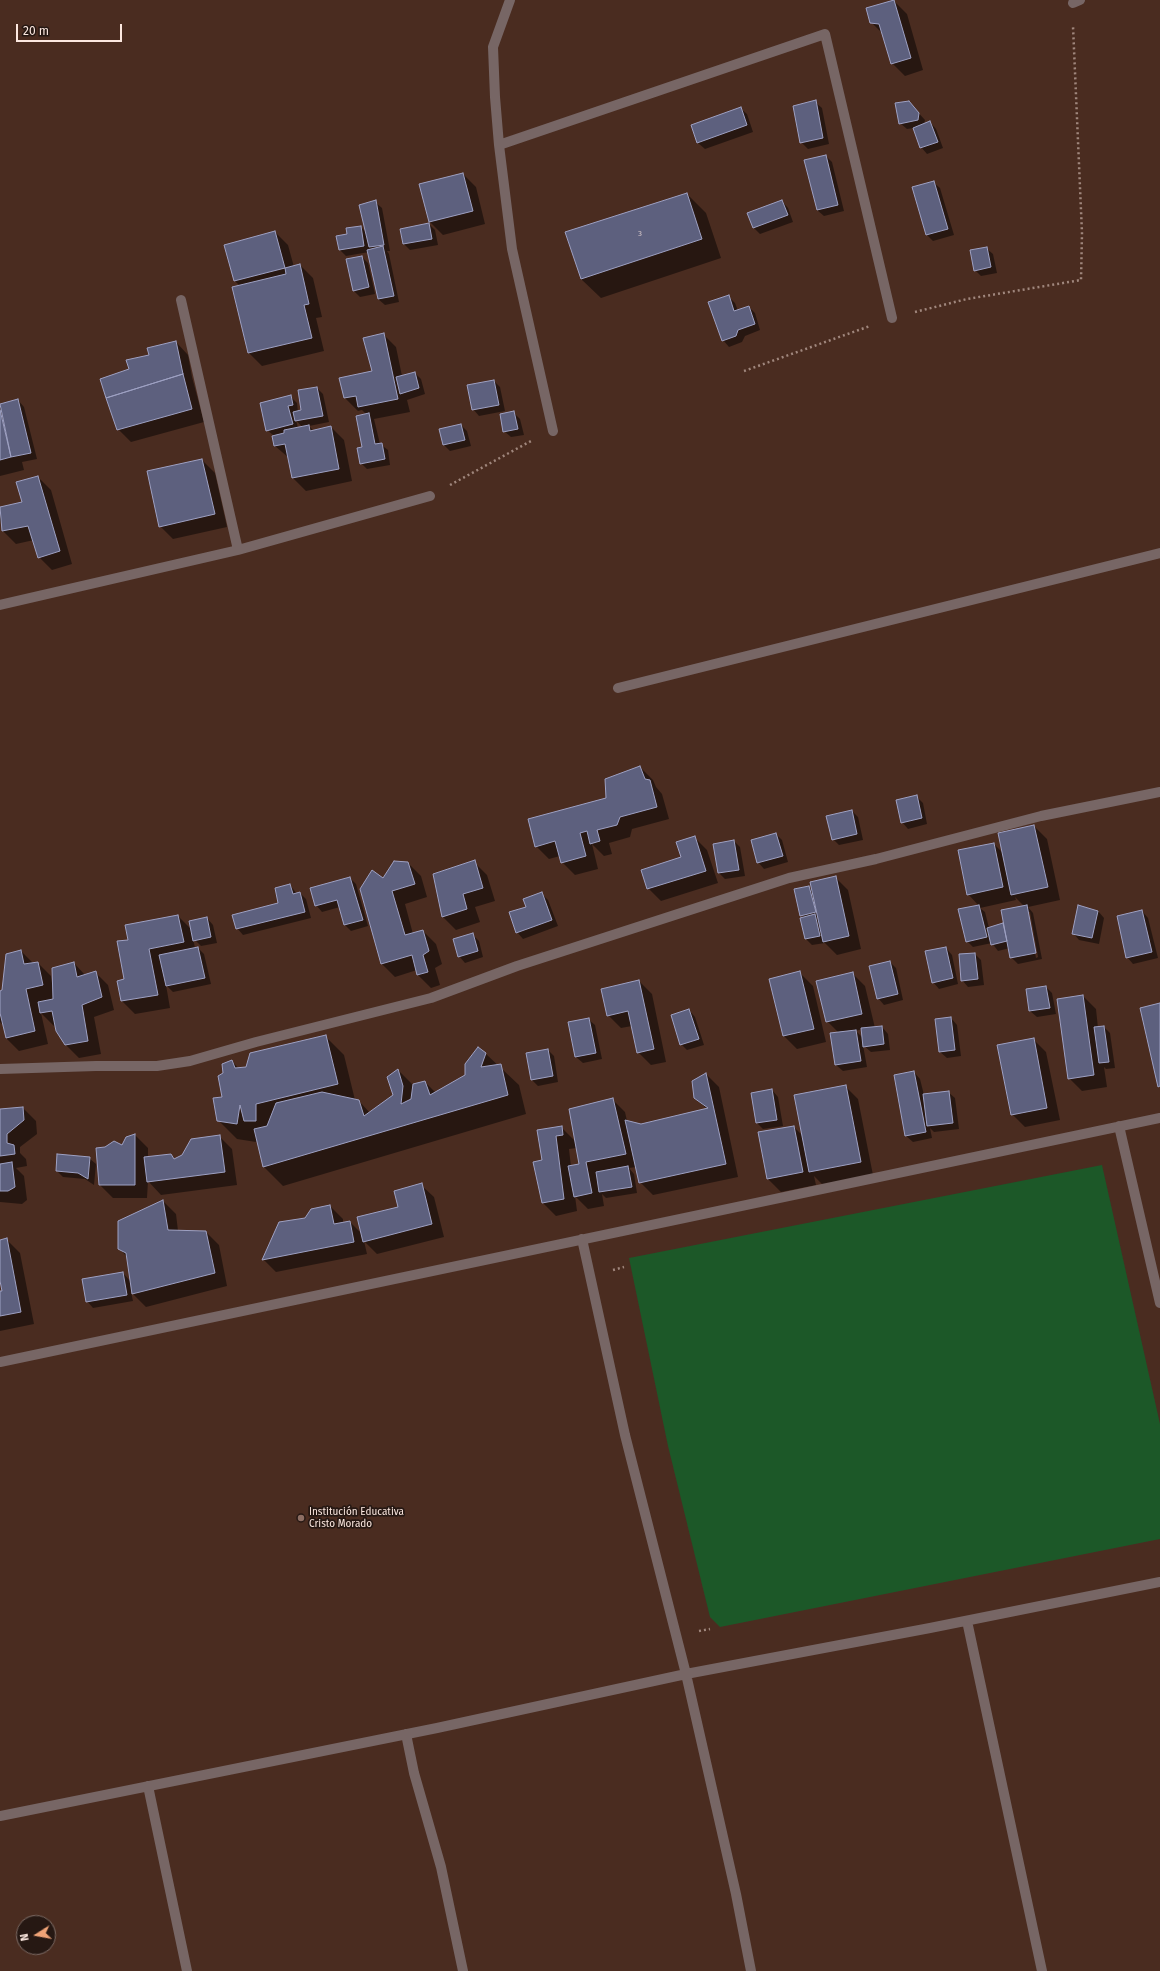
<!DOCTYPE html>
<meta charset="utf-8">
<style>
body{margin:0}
#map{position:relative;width:1160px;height:1971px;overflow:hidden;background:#4a2c20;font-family:"Fira Sans",sans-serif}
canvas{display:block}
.north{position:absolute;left:16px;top:1915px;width:40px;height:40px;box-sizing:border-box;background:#261813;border:1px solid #7c6b65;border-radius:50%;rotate:259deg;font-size:11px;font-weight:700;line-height:16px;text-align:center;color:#fce8e0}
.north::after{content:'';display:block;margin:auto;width:14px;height:18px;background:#efa377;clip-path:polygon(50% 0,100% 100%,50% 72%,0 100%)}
.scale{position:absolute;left:16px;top:24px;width:106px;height:18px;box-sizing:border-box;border:2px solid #fce8e0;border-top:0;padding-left:5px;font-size:12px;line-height:14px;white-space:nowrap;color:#fce8e0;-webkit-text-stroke:3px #261813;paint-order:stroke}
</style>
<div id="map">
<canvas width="1160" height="1971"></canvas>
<div class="north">N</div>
<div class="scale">20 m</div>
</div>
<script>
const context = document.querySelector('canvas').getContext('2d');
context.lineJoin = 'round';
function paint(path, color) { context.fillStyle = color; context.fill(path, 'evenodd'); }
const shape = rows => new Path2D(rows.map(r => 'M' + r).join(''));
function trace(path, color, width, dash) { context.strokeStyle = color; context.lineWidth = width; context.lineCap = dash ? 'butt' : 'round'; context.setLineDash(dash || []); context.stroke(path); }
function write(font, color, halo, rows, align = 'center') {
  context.font = font + ' "Fira Sans",sans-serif'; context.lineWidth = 3.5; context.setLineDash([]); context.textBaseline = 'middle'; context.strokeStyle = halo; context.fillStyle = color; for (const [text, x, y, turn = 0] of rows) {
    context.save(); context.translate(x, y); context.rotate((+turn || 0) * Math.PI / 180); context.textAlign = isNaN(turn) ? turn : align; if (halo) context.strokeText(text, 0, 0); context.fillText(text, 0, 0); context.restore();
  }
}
const green = shape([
 [1102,1165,1160,1424,1160,1539,720,1627,710,1617,668,1446,629,1258]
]);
const shadow = shape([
 [894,1,907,14,923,70,905,76,892,63,883,34,871,22],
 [815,102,822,108,829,144,808,149,801,142],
 [740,108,747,114,753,132,705,149,698,143,692,125],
 [915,109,925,120,924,124,930,122,936,129,943,148,927,154,921,147,914,128,907,129,900,123],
 [826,156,832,162,844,211,824,216,817,210],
 [463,174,476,187,485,224,443,235,430,222,421,185],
 [933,182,940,188,954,235,933,241,927,235,913,188],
 [687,194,706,213,721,258,601,298,581,279],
 [782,201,788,208,793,222,760,234,754,228,748,214],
 [375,202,382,208,390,251,387,251,389,254,399,302,385,305,378,299,369,252,346,256,340,250,337,237,349,235,361,227,367,233],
 [429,224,435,230,438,245,410,250,404,244,401,230],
 [275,232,288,245,294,267,300,265,313,278,322,317,316,318,324,351,262,366,249,353,240,286,235,281],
 [986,248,993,254,997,273,981,276,975,270],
 [362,257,368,263,375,294,360,297,354,291],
 [728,296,735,303,738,311,749,307,755,313,760,330,745,336,742,342,729,347,723,340],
 [383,334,396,347,402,376,415,373,421,379,425,394,407,400,410,412,374,419,380,444,388,450,390,465,367,469,361,463,367,415,362,410,358,411,345,398,373,372,364,339],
 [176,342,188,355,192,377,204,422,131,442,118,429,130,370,150,356],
 [494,381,500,387,505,411,479,416,473,409],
 [317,388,323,394,329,422,309,426,314,431,331,427,344,440,352,481,306,491,293,478,289,458,275,446,273,435,267,430,290,396,297,403,298,412,303,411],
 [296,420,302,427,298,428],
 [18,400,24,407,37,459,22,462,24,470,0,476,0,405],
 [514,413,520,419,524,435,511,437,504,431],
 [461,425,467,431,471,446,450,451,444,445],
 [202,460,215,473,227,527,173,539,160,526],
 [38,477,51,490,72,564,52,570,39,557,34,540,16,544,3,531,0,519,0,508,23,503],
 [640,767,653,780,656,787,662,794,669,819,632,829,630,837,609,843,612,854,604,856,592,844,598,869,575,875,562,862,560,856,549,859,536,846,607,799],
 [916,796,923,803,927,824,908,829,902,822],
 [852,811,858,817,863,840,839,845,833,839],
 [1034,826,1047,839,1060,900,1028,907,1033,913,1042,959,1018,964,1011,957,1010,948,998,951,992,943,973,947,967,941,960,910,979,906,968,894,994,844,1004,854],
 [1015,897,1025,907,1006,928,1002,925,989,928,985,912,980,908,1016,900],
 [1028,912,1030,912,1038,957,1036,958],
 [776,834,782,840,788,862,764,869,758,862],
 [694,837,707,850,718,883,661,901,648,888,682,858],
 [734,841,740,847,745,876,725,879,719,873],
 [474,862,487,875,495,901,475,907,480,922,456,930,443,917],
 [408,863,421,876,427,897,405,904,413,934,423,931,436,944,442,964,435,968,440,985,431,988,418,975,417,970,395,977,382,964,361,889,384,879],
 [835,877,848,890,861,949,837,955,825,943,812,945,806,939,804,918,801,915,809,887,813,891],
 [350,878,356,884,368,926,351,931,345,925,340,907,322,912,316,905],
 [290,885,297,894,300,893,306,899,311,918,243,935,237,928,280,904],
 [542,894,548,900,558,926,523,939,517,932,527,907],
 [1078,907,1098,911,1104,918,1099,944,1079,940,1073,933],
 [1142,911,1148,918,1158,958,1133,964,1127,957],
 [178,916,192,930,207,918,213,925,217,943,201,946,193,938,195,948,198,948,204,954,211,984,173,992,166,985,170,1008,135,1014,122,1001,118,982,125,980,129,941],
 [472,934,479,941,483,957,465,963,459,956],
 [946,948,952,955,958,984,939,989,933,982],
 [21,951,33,963,38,963,51,976,52,983,74,963,85,975,95,972,108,985,114,1010,94,1017,101,1054,79,1058,66,1045,56,1025,54,1026,41,1013,48,1044,19,1051,6,1038,4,1026,0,1022,0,992,2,991],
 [975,954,981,960,984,985,968,987,962,980],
 [890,962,896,968,903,1000,884,1005,878,998],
 [800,973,813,986,826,1042,797,1049,784,1036],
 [852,973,865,986,875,1028,882,1027,888,1034,890,1050,871,1052,863,1045,867,1067,843,1071,836,1065,831,1034,839,1033,827,1021],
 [862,1029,863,1038,856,1031],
 [639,981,652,994,666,1062,651,1065,638,1052,632,1026,621,1028,608,1015],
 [1046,987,1052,993,1056,1014,1037,1017,1030,1011,1027,990],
 [1083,996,1096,1009,1098,1028,1104,1027,1110,1033,1115,1068,1106,1069,1104,1067,1107,1087,1082,1091,1069,1078],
 [689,1010,695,1017,704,1045,687,1050,681,1044],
 [951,1018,957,1025,961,1056,947,1058,940,1052],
 [588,1019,595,1025,602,1059,583,1063,576,1057,569,1023],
 [325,1036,344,1055,355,1100,359,1101,370,1113,394,1096,398,1070,414,1086,425,1082,436,1093,466,1076,486,1054,519,1085,526,1114,283,1186,264,1167,257,1136,256,1142,237,1139,218,1120,223,1098,224,1074,232,1061,239,1069,247,1068],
 [1033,1039,1046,1052,1060,1120,1025,1127,1012,1114],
 [548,1050,554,1056,558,1082,538,1086,532,1080,528,1054],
 [914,1072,920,1079,924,1095,948,1092,955,1098,959,1129,934,1132,930,1128,932,1138,913,1142,906,1136,895,1076],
 [706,1074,719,1087,738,1177,653,1195,640,1182,636,1167,629,1168,634,1174,637,1193,606,1198,602,1194,604,1206,588,1209,575,1196,577,1211,556,1216,543,1203,534,1163,543,1161,538,1131,561,1127,575,1141,612,1099,625,1112,627,1121,641,1125,707,1109,695,1098],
 [577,1148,580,1165,571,1167,569,1149],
 [845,1086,858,1099,873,1175,823,1185,814,1176,816,1185,781,1192,768,1179,760,1133,794,1127,803,1136],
 [772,1090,778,1097,783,1126,763,1129,757,1123],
 [23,1108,36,1121,37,1134,20,1147,20,1153,26,1159,27,1166,16,1168,24,1176,27,1200,22,1204,0,1202,0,1110],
 [135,1135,148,1148,148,1158,171,1156,175,1160,219,1136,232,1149,237,1185,161,1195,148,1181,147,1198,113,1198,100,1185,122,1146],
 [89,1158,96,1164,94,1185,85,1179,63,1177,57,1171],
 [421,1185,434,1197,444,1237,377,1254,364,1241,367,1254,276,1272,263,1259,305,1219,330,1206,343,1219,343,1223,350,1222,363,1235,399,1208],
 [163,1201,176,1214,178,1231,206,1232,219,1245,227,1286,146,1307,131,1292,133,1301,93,1308,87,1301,123,1273,131,1282,127,1257,119,1248],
 [7,1240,20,1253,34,1324,0,1331,0,1292,3,1292,0,1276,0,1241]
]);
const building = shape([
 [894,0,911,58,891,64,879,24,870,23,866,8,894,0],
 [816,100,823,138,800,143,793,106,816,100],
 [909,101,919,113,918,120,899,124,895,103,909,101],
 [741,107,747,125,697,143,691,125,741,107],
 [930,121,938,142,920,148,913,128,930,121],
 [826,155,838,205,817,210,804,160,826,155],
 [463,173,473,211,429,222,419,184,463,173],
 [934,181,948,229,926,235,912,187,934,181],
 [687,193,702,239,581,279,565,232,687,193],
 [376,200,384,245,369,247,359,205,376,200],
 [782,200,788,215,753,228,747,213,782,200],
 [429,223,432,239,403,244,400,229,429,223],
 [361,226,364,246,339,250,336,236,347,234,346,228,361,226],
 [275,231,285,268,234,281,224,245,275,231],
 [383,246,394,296,378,299,367,250,383,246],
 [987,247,991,267,974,271,970,250,987,247],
 [362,256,369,287,353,291,346,259,362,256],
 [300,264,309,304,304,305,312,338,248,353,232,287,286,274,285,268,300,264],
 [729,295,734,311,749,306,755,324,738,330,736,336,722,341,708,302,729,295],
 [384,333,398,399,358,407,356,396,344,398,339,378,372,371,363,338,384,333],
 [176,341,183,374,106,398,100,379,129,369,126,360,149,355,147,348,176,341],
 [415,372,419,388,400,394,396,377,415,372],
 [183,374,192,409,117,430,106,398,183,374],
 [494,380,499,405,472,410,467,385,494,380],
 [317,387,323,416,295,421,293,412,301,410,298,390,317,387],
 [291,395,293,405,288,406,293,424,266,431,260,403,291,395],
 [18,399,31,453,11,457,0,404,18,399],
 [0,410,11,457,0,460,0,410],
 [514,411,518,429,503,432,500,414,514,411],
 [369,413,375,444,382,443,385,459,360,464,357,448,362,447,356,416,369,413],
 [461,424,465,440,443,445,439,429,461,424],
 [309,425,310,431,331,426,339,469,292,478,285,444,274,446,272,436,284,433,284,430,309,425],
 [202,459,215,514,159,527,147,471,202,459],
 [38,476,60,551,38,558,28,526,2,531,0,507,22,502,16,482,38,476],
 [640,766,645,779,650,780,657,807,620,817,617,825,597,830,600,841,590,844,587,831,580,833,586,856,561,863,555,841,535,847,528,819,606,798,605,779,640,766],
 [917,795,922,818,901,823,896,800,917,795],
 [852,810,857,834,832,840,826,816,852,810],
 [1034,825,1048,887,1011,895,998,833,1034,825],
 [776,833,783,856,757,863,751,840,776,833],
 [695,836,706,871,647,889,641,870,681,857,676,842,695,836],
 [734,840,739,870,718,873,713,844,734,840],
 [994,843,1003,887,967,895,958,850,994,843],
 [475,860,483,888,463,894,467,909,442,917,433,874,475,860],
 [394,861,408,862,415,884,392,891,405,935,423,930,429,951,423,955,428,972,417,975,412,955,381,964,360,889,372,870,383,878,394,861],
 [836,876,849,936,823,942,810,882,836,876],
 [350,877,363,920,344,925,337,900,315,906,310,888,350,877],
 [290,884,293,894,300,892,305,912,236,929,232,915,278,903,275,888,290,884],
 [809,886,816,912,800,916,794,889,809,886],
 [542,892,552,920,516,933,509,912,526,907,523,899,542,892],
 [979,905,987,937,966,942,958,909,979,905],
 [1027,905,1036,953,1010,958,1001,910,1027,905],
 [1078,905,1098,911,1092,938,1072,934,1078,905],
 [1142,910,1152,952,1126,958,1117,916,1142,910],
 [815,914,820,936,805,939,800,918,815,914],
 [178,915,184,942,149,949,158,995,121,1001,117,981,124,979,117,941,128,940,125,925,178,915],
 [207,917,211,937,193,941,189,921,207,917],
 [1003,923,1007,941,991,945,987,928,1003,923],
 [473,933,478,951,458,957,453,939,473,933],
 [198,947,205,978,166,986,159,955,198,947],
 [946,947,953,978,932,983,925,951,946,947],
 [21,950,24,964,38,962,43,985,26,989,35,1031,6,1038,0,1013,0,991,2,990,6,954,21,950],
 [975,953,978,979,961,981,959,954,975,953],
 [890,961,898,994,877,999,869,966,890,961],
 [74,962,77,977,96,971,102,997,82,1005,88,1041,65,1045,56,1031,52,1011,40,1013,38,1002,53,999,52,968,74,962],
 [800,971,814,1029,783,1036,769,979,800,971],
 [853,972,862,1014,826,1022,816,981,853,972],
 [639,980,654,1049,637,1053,628,1011,607,1016,601,989,639,980],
 [1046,986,1050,1008,1029,1011,1026,989,1046,986],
 [1083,995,1094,1075,1068,1079,1057,999,1083,995],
 [1160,1003,1160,1086,1158,1087,1140,1008,1160,1003],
 [689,1009,699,1039,680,1045,671,1015,689,1009],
 [951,1017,955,1050,939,1052,935,1019,951,1017],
 [589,1018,596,1053,575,1057,568,1022,589,1018],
 [882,1026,884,1044,863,1047,861,1028,882,1026],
 [1104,1026,1109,1062,1099,1063,1094,1027,1104,1026],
 [856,1030,861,1061,835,1065,830,1033,856,1030],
 [326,1035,338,1084,256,1104,256,1121,244,1121,240,1105,237,1124,217,1121,213,1098,222,1097,218,1076,223,1073,222,1064,232,1060,235,1068,246,1067,250,1053,326,1035],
 [1034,1038,1047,1108,1011,1115,997,1045,1034,1038],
 [478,1047,486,1053,481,1067,501,1064,508,1095,263,1167,254,1129,267,1126,276,1103,322,1092,359,1100,364,1116,393,1095,387,1077,398,1069,403,1086,401,1104,411,1099,413,1084,425,1081,430,1095,465,1075,465,1064,478,1047],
 [548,1049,553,1076,531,1080,526,1053,548,1049],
 [914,1071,926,1132,905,1136,894,1075,914,1071],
 [706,1073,726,1164,639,1183,625,1120,641,1124,708,1108,694,1098,692,1081,706,1073],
 [846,1085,861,1162,809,1172,794,1095,846,1085],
 [772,1089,777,1120,756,1123,751,1093,772,1089],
 [949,1091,953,1123,927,1126,923,1094,949,1091],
 [613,1098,626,1154,586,1162,592,1193,574,1197,568,1166,579,1164,569,1109,613,1098],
 [23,1107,24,1120,7,1134,7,1143,14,1145,15,1154,0,1156,0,1109,23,1107],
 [562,1126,563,1135,556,1136,564,1199,542,1203,533,1162,542,1160,537,1130,562,1126],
 [794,1126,803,1172,767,1179,758,1132,794,1126],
 [135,1134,135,1185,99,1185,96,1148,105,1147,114,1141,122,1145,126,1137,135,1134],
 [220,1135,225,1172,147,1182,144,1157,171,1154,174,1159,182,1155,191,1139,220,1135],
 [57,1154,90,1157,88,1179,78,1173,56,1171,57,1154],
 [12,1162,15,1187,8,1191,0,1191,0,1164,12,1162],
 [628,1166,632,1187,599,1192,596,1172,628,1166],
 [422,1183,432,1224,363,1242,357,1217,398,1207,394,1191,422,1183],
 [163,1200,168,1230,206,1231,215,1273,132,1294,126,1253,118,1249,118,1221,163,1200],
 [330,1205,334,1224,350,1221,354,1242,262,1260,279,1222,305,1218,311,1209,330,1205],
 [7,1238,21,1312,0,1316,0,1291,2,1291,0,1281,0,1240,7,1238],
 [123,1272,127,1295,86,1302,82,1279,123,1272]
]);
const path = shape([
 [915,312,967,299,1081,280,1082,233,1073,26],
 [744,371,870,326],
 [450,485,531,441],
 [613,1270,624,1267],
 [699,1631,710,1629]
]);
const minor = shape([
 [510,0,493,47,495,97,499,145,512,249,553,431],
 [1073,3,1080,0],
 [499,145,825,34,892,318],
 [181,300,238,550],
 [0,605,238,550,430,496],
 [618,688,1160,553],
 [0,1069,96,1066,157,1066,190,1061,256,1042,431,998,517,966,789,878,876,859,1041,816,1160,792],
 [1119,1126,1160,1303],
 [582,1239,625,1435,686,1674,736,1894,751,1971],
 [0,1362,1160,1118],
 [967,1621,1042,1971],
 [406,1734,414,1773,441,1867,463,1971],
 [148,1786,187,1971],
 [0,1816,437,1728,686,1674,930,1628,1160,1582]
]);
const markers = [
 [301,1518,4,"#8d6e63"]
];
const numberNames = [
 ["3",640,234]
];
const poiNames = [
 ["Institución Educativa",309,1512],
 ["Cristo Morado",309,1524]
];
paint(green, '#1c5828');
paint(shadow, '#0007');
paint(building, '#5d607e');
trace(building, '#9ea1c3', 1);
trace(path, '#a0877d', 2.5, [2, 3]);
trace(minor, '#776665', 10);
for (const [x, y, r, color] of markers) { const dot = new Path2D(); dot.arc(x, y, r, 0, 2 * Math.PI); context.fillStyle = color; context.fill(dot); trace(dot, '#261813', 1.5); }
write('8px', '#d4c6c8', null, numberNames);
write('10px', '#fce8e0', '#261813', poiNames, 'left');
</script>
